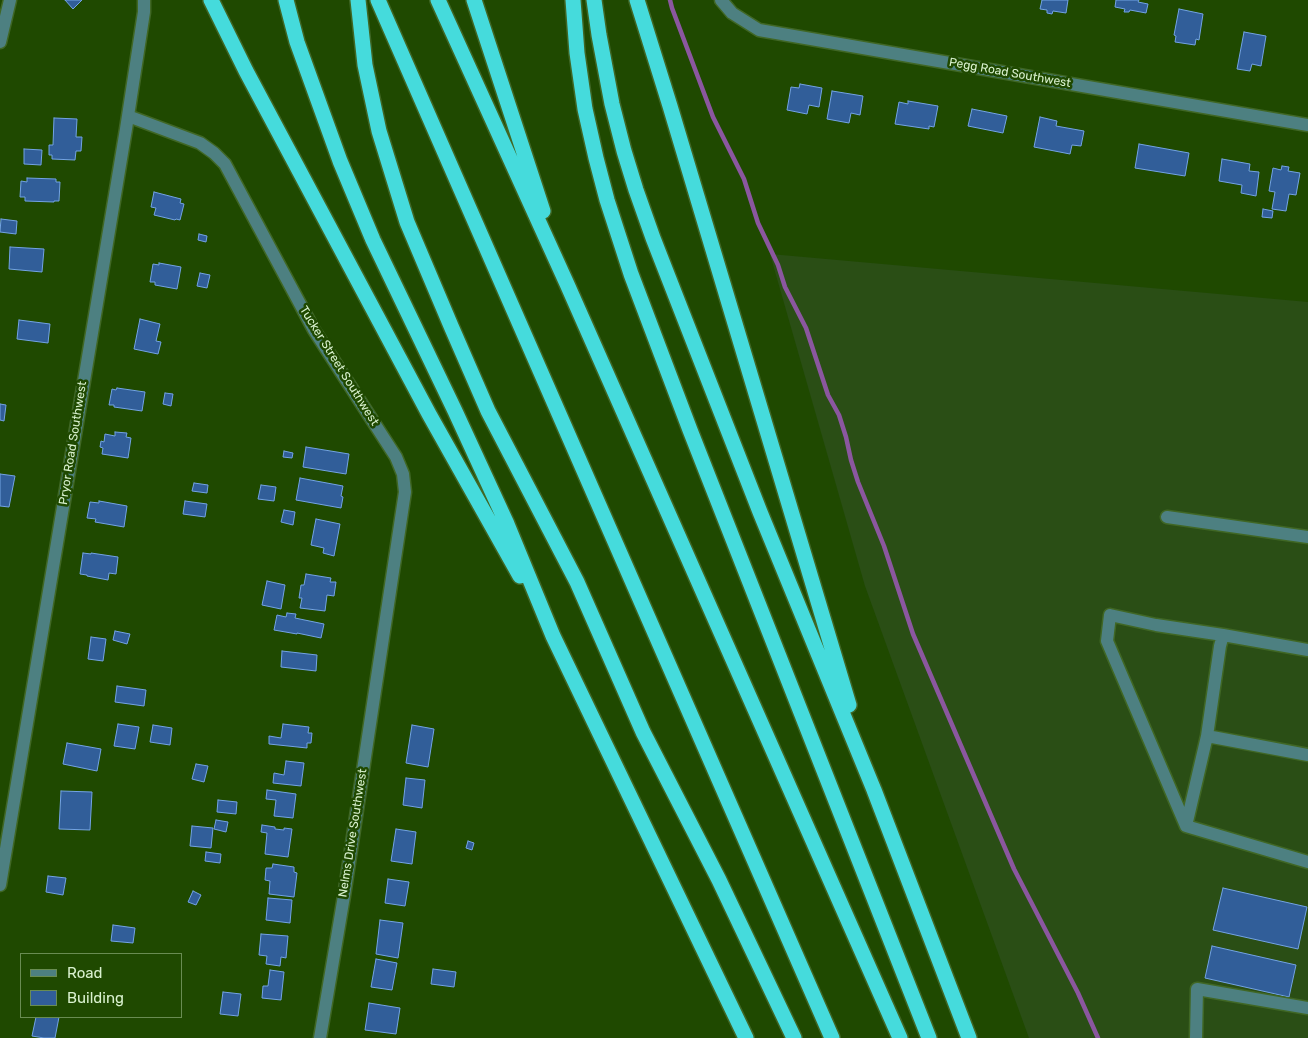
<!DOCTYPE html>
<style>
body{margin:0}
#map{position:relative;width:1308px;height:1038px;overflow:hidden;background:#1f4900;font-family:Rubik,sans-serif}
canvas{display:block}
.legend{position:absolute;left:20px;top:953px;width:162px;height:65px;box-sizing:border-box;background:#1f4900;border:1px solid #698c52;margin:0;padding:6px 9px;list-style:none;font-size:15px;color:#d9f1ce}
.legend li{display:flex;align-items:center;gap:10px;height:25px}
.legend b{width:25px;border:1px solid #698c52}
</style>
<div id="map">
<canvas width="1308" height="1038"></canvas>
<ul class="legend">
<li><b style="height:6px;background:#4d8081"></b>Road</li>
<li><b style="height:14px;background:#315e99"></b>Building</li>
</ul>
</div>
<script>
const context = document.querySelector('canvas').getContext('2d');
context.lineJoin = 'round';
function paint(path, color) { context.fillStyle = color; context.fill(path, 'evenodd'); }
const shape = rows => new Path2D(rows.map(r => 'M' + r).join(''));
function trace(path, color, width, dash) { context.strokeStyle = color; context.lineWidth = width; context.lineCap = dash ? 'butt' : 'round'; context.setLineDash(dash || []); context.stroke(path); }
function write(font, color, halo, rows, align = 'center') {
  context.font = font + ' Rubik,sans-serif'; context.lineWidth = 5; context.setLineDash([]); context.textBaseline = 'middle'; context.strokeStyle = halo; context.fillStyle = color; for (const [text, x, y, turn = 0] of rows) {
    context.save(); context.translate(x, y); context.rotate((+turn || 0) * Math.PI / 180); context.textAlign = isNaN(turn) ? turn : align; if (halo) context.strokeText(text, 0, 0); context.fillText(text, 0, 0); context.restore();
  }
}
const built = shape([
 [770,254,1308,302,1308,1038,1029,1038,865,586]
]);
const stream = shape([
 [670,0,672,8,713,117,744,179,758,223,778,265,785,287,806,328,828,395,839,415,846,437,851,460,858,482,884,546,913,634,1014,869,1078,993,1098,1038]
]);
const building = shape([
 [65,0,82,0,73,9,65,0],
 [1042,0,1068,0,1066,13,1053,11,1052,14,1047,13,1047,10,1040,9,1042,0],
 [1116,0,1139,0,1138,2,1148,4,1146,13,1130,10,1129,12,1124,12,1125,9,1115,7,1116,0],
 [1179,9,1203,14,1199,40,1196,39,1195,45,1175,42,1176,36,1174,35,1179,9],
 [1244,32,1266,36,1261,66,1252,64,1250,71,1237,69,1244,32],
 [800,84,822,88,819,107,809,105,807,114,787,110,791,87,799,88,800,84],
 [832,91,863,96,860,115,851,113,849,123,827,119,832,91],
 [908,101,938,106,934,127,929,126,929,129,895,124,899,102,908,104,908,101],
 [972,109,1007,116,1003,133,968,126,972,109],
 [1040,117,1057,121,1056,126,1084,131,1081,146,1072,145,1070,154,1034,147,1040,117],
 [54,118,77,119,76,137,82,137,81,151,76,151,75,160,52,159,52,155,49,155,49,145,53,145,54,118],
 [1139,144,1189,153,1185,176,1135,168,1139,144],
 [24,149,42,150,41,165,24,164,24,149],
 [1222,159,1250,164,1249,171,1259,172,1256,196,1241,193,1242,185,1219,181,1222,159],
 [1282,166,1289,167,1288,171,1300,173,1296,195,1289,194,1286,211,1272,209,1275,192,1269,191,1273,168,1281,170,1282,166],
 [27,178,56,179,56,182,60,182,59,201,54,201,54,202,25,201,25,197,20,197,21,181,27,182,27,178],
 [154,192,181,199,180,203,184,204,180,220,176,219,175,220,154,215,156,208,151,207,154,192],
 [1263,209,1273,211,1272,218,1262,217,1263,209],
 [1,219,17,221,16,234,0,232,1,219],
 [199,234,207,236,206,242,198,240,199,234],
 [10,247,44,249,42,272,9,269,10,247],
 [159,263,181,267,177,289,155,285,155,282,150,282,153,264,159,265,159,263],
 [200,273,210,275,207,288,197,286,200,273],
 [140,319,160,324,156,341,161,342,158,354,134,349,140,319],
 [19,320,50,324,48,343,17,339,19,320],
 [117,388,145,392,142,411,114,407,114,405,109,405,112,389,116,390,117,388],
 [165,393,173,394,171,406,163,404,165,393],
 [0,404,6,405,4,421,0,420,0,404],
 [115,432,127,433,126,437,131,438,128,458,102,454,103,448,100,447,101,441,104,442,105,434,115,436,115,432],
 [306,447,349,454,346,474,303,467,306,447],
 [284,451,293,453,292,458,283,457,284,451],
 [0,474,15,476,9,507,0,506,0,474],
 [300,478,343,486,341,496,343,497,341,508,296,500,300,478],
 [194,483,208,485,207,493,192,491,194,483],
 [261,485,276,487,274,501,258,499,261,485],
 [99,501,127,506,124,527,95,522,96,519,87,518,90,502,99,503,99,501],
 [185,501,207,504,205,517,183,514,185,501],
 [284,510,295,512,293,525,281,522,284,510],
 [316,519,340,524,334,556,323,553,324,548,311,545,316,519],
 [83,553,91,554,91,553,118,557,116,574,109,573,108,580,87,576,87,575,80,574,83,553],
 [306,574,331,578,330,582,336,582,334,596,327,595,325,611,300,608,302,598,299,598,301,585,304,585,306,574],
 [267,581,285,585,281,609,262,605,267,581],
 [287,613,296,614,295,618,324,624,321,638,297,633,297,634,274,630,277,615,286,617,287,613],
 [115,631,130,634,127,644,113,640,115,631],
 [91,637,106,639,103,661,88,659,91,637],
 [282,651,317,655,316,671,281,667,282,651],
 [117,686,146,690,144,706,115,702,117,686],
 [118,724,139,727,135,749,114,746,118,724],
 [283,724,309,727,308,733,312,733,311,743,307,743,307,748,269,744,269,736,281,738,283,724],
 [153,725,172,728,170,745,150,742,153,725],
 [412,725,434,729,428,767,406,763,412,725],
 [67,743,101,749,97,771,63,764,67,743],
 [286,761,304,763,301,786,273,783,274,773,284,775,286,761],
 [196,764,208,766,204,782,192,779,196,764],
 [406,778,425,780,422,808,403,805,406,778],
 [267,790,296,794,293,818,274,816,276,800,266,799,267,790],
 [61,791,92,792,90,830,59,829,61,791],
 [218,800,237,802,236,814,217,812,218,800],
 [216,820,228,822,226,832,214,829,216,820],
 [262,825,275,827,275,829,284,830,284,828,292,829,288,857,265,854,267,833,261,832,262,825],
 [192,826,213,828,211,848,190,846,192,826],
 [396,829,416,832,412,864,391,861,396,829],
 [468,841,474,843,472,850,466,848,468,841],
 [206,852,221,854,220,863,205,861,206,852],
 [273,864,294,867,294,872,297,873,294,897,269,894,270,881,265,880,266,868,272,868,273,864],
 [48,876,66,878,63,895,46,892,48,876],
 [388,879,409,882,405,906,385,903,388,879],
 [1223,888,1307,907,1298,949,1213,930,1223,888],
 [193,891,201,895,196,905,188,902,193,891],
 [268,898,292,900,290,923,266,920,268,898],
 [380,920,403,923,398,958,376,954,380,920],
 [113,925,135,928,133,943,111,941,113,925],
 [261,934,288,936,286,958,281,957,280,966,266,964,267,956,259,955,261,934],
 [1212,946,1296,965,1289,997,1205,978,1212,946],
 [376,959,397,963,392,990,371,987,376,959],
 [433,969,456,972,454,987,431,984,433,969],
 [270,970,284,972,281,1000,262,998,263,986,268,986,270,970],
 [223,992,241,994,238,1016,220,1014,223,992],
 [369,1003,400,1008,396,1034,365,1030,369,1003],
 [36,1017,59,1017,55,1038,44,1038,32,1036,36,1017]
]);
const minor = shape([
 [721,0,732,13,759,30,1308,125],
 [0,42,10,0],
 [128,116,200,143,214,153,225,164,314,330,396,457,403,474,405,492,344,896,320,1038],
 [1167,517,1308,537],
 [1207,736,1308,755],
 [1186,826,1107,641,1110,615,1156,625,1223,635],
 [1186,826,1207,736,1220,646,1223,635,1308,650],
 [1186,826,1308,862],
 [0,885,126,129,144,12,144,0],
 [1196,1038,1197,989,1308,1008]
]);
const highway = shape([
 [211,0,246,71,429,414,520,576],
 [286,0,297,42,340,161,373,240,455,411,507,524,553,636,746,1038],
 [358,0,365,65,379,131,407,222,451,326,488,411,577,582,643,732,719,880,794,1038],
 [378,0,832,1038],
 [438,0,567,284,900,1038],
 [474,0,543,211],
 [573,0,577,53,585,109,596,158,607,200,631,274,690,430,929,1038],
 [594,0,599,35,612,104,624,151,636,190,653,238,760,512,874,790,969,1038],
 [637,0,670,106,849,705]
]);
const streetNames = [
 ["Pegg Road Southwest",1010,73,10],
 ["Tucker Street Southwest",339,366,58],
 ["Pryor Road Southwest",73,443,-81],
 ["Nelms Drive Southwest",353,833,-81]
];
paint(built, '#2a4e15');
trace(stream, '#8b579f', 4.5);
paint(building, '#315e99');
trace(building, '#73a3e4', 1);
trace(minor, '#406725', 15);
trace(highway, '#406725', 18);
trace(minor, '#4d8081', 12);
trace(highway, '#45dbdc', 15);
write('12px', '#d9f1ce', '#1f4900', streetNames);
</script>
